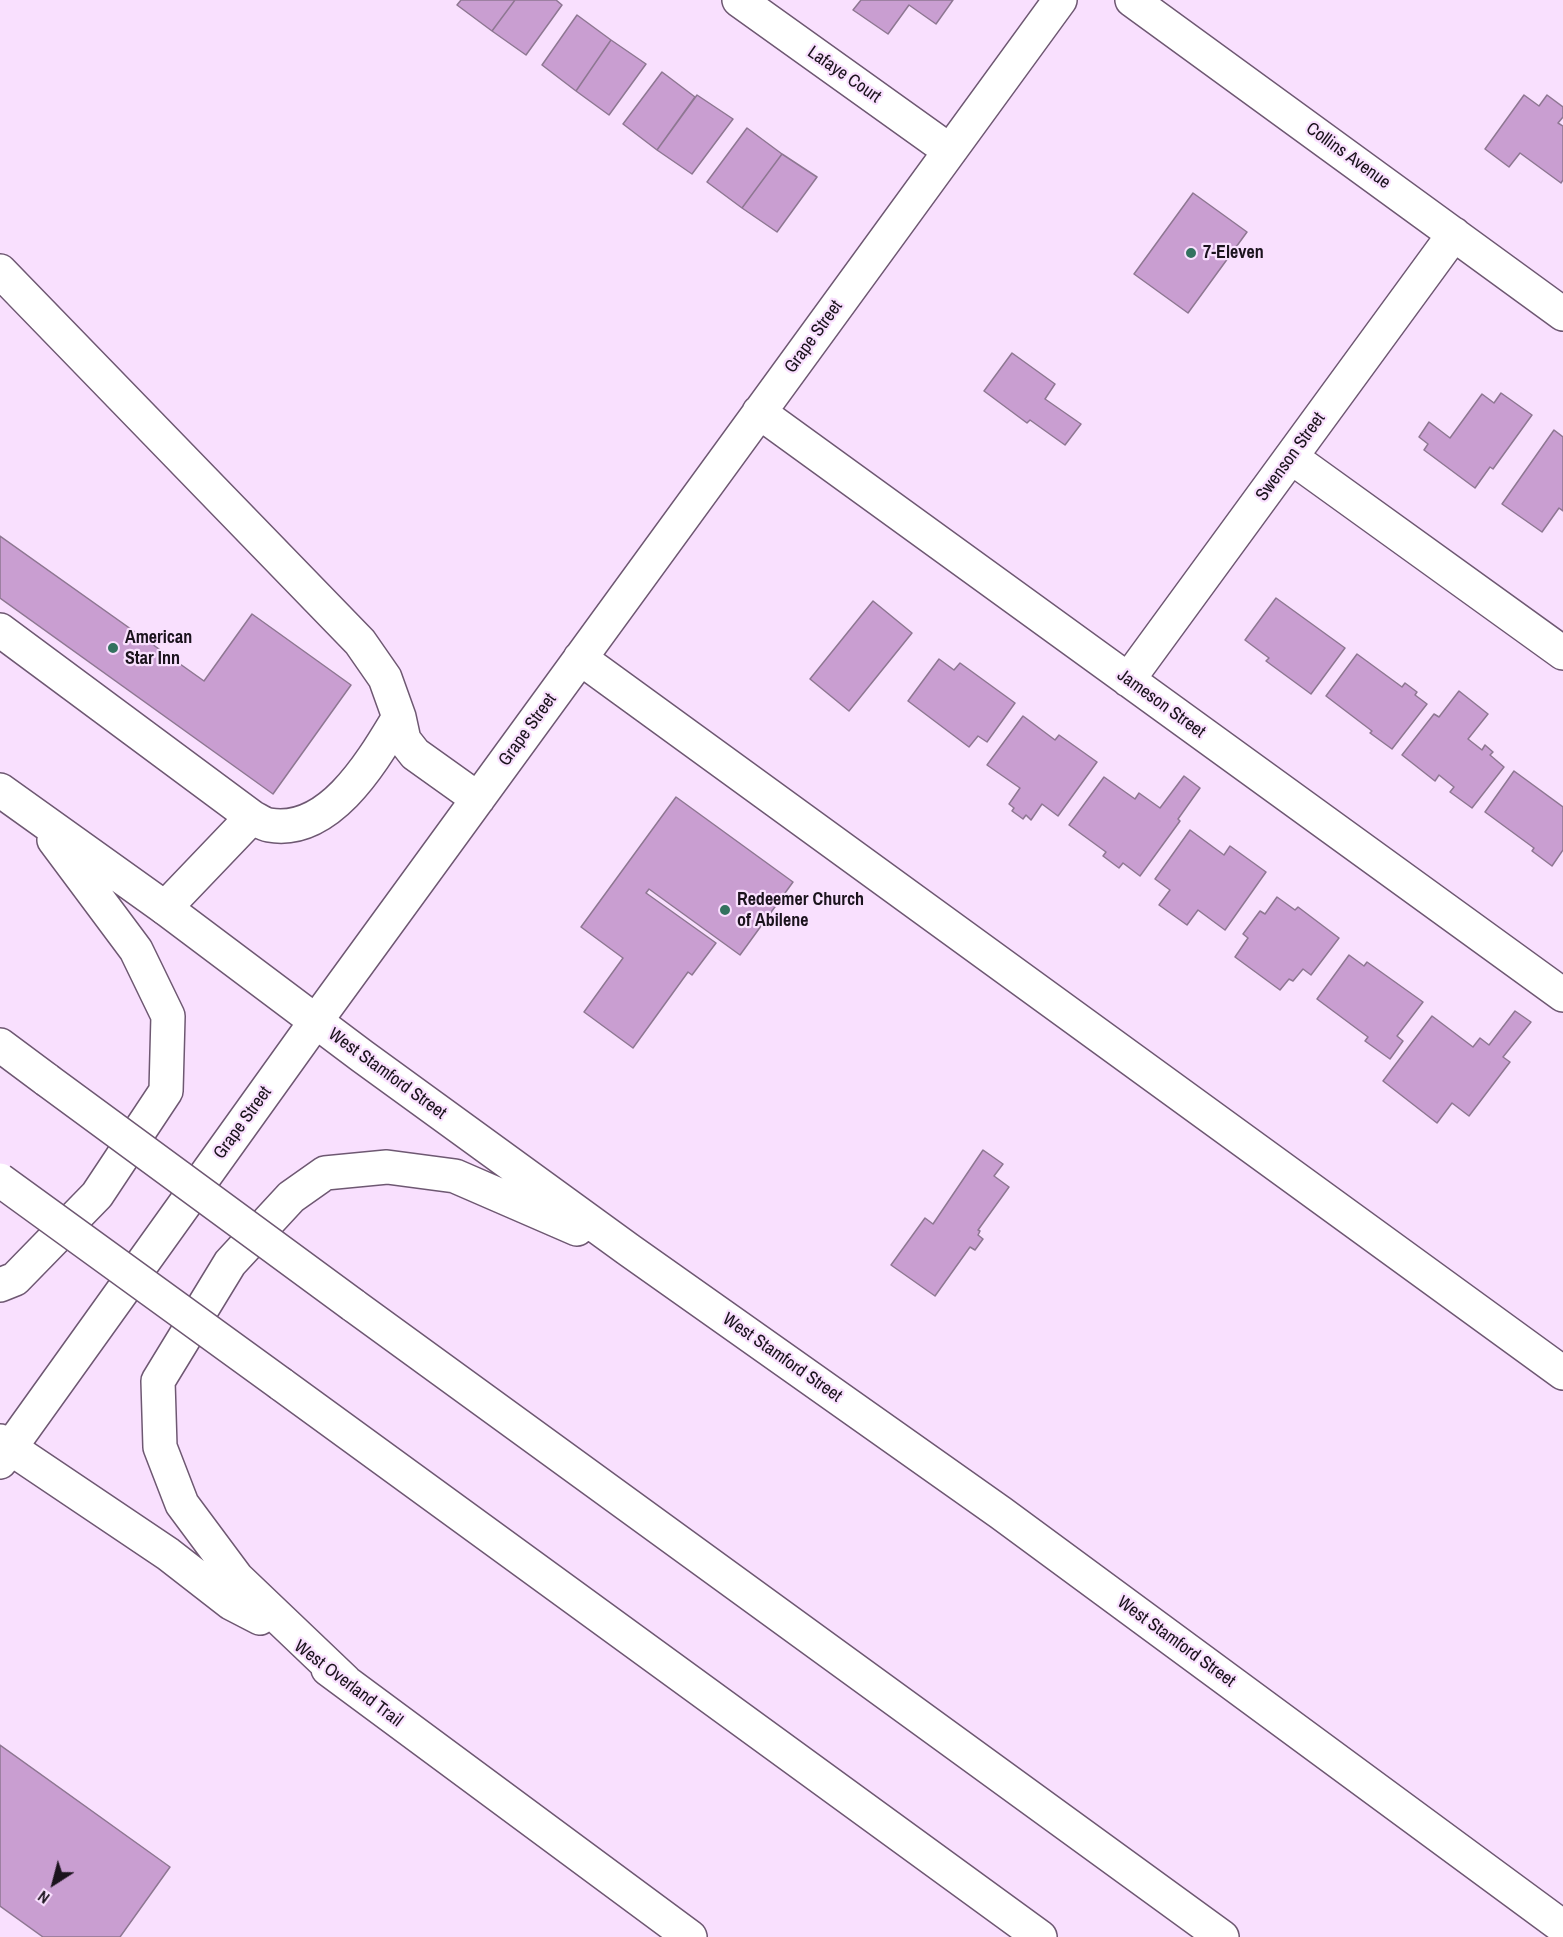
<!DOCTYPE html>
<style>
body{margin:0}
#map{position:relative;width:1563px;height:1937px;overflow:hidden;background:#f9e0fe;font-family:"Archivo Narrow",sans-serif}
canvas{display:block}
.north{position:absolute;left:24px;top:1853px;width:60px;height:60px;-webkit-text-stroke:4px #f9e0fe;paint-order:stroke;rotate:216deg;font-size:16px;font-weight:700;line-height:24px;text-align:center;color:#1b131d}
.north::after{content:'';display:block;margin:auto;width:21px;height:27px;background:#1b131d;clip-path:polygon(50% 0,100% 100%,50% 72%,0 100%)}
</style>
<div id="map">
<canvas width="1563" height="1937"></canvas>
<div class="north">N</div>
</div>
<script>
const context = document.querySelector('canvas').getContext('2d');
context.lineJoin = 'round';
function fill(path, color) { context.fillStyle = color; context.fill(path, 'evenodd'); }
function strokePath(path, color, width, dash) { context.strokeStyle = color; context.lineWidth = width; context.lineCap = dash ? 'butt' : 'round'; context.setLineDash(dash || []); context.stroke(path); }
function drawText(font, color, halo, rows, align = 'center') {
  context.font = font + ' "Archivo Narrow",sans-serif'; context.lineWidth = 4.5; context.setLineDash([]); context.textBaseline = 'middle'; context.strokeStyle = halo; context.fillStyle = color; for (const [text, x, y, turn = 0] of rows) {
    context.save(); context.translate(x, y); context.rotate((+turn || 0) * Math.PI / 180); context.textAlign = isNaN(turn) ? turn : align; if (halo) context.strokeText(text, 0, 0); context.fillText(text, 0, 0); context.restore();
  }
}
const building = new Path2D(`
 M461,0H515L492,31L457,5Z
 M515,0H556L562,5L526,55L492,31Z
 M861,0H953L936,24L909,5L888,34L853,10Z
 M577,15L611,40L576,91L542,65Z
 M611,40L646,64L609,115L576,91Z
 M662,72L695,97L657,150L623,124Z
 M697,95L733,119L692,174L657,150Z
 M1524,95L1539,106L1547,95L1563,107V117L1558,123L1563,126V180L1561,183L1520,153L1509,167L1485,149Z
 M747,128L782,154L742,208L707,182Z
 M782,154L817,177L777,232L742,208Z
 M1193,193L1247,232L1188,313L1134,274Z
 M1012,353L1055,384L1045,399L1081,424L1065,445L1030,420L1027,423L984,391Z
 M1501,393L1532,415L1493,469L1490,467L1475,488L1424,450L1428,444L1419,437L1429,422L1450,438L1482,394L1494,403Z
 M1554,430L1563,437V511L1559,508L1542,532L1502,504Z
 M0,536L204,681L252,614L351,685L273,794L0,598Z
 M1276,598L1345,648L1311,694L1266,661L1269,658L1245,640Z
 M873,601L912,633L849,711L810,679Z
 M1357,654L1402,687L1405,683L1417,692L1415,695L1427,704L1392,749L1370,733L1372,731L1326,696Z
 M939,659L954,670L960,663L1015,703L987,742L978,736L969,747L908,701Z
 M1459,691L1488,714L1468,739L1482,750L1485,745L1493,752L1490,755L1504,767L1472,808L1450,792L1454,787L1439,775L1435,781L1402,755L1434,714L1439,717Z
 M1023,716L1055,740L1059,735L1097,762L1058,816L1042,804L1031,820L1026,815L1023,819L1012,811L1014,808L1009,804L1020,788L987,765Z
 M1514,771L1563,807V850L1552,866L1532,851L1534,848L1485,812Z
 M1184,776L1200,788L1178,819L1180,821L1140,876L1123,863L1119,868L1103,856L1106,852L1069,825L1104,777L1135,799L1139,793L1160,808Z
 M676,797L793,882L740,955L649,889L646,893L716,943L692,975L688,972L633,1048L584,1012L623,958L581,927Z
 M1190,830L1224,855L1230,846L1266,872L1225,930L1198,910L1187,925L1159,905L1170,890L1155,879Z
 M1277,897L1295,910L1298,907L1339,938L1311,975L1303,969L1293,981L1289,979L1280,990L1235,957L1248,938L1243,934L1260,911L1265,914Z
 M1349,955L1364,966L1367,962L1423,1002L1397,1036L1403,1041L1390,1059L1365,1041L1368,1037L1317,999Z
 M1515,1011L1531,1022L1503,1057L1510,1062L1469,1116L1452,1103L1437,1123L1383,1081L1432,1016L1473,1047L1480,1038L1489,1045Z
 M983,1150L1003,1164L994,1176L1009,1187L978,1230L980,1231L978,1235L983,1239L975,1250L970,1247L935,1296L891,1265L925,1218L933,1224Z
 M0,1745L170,1867L120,1937H43L0,1906Z`);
const minor = new Path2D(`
 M739,0L950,151
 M1132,0L1563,314
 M0,271L360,642L385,678L399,717L404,740L415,754L478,799
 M759,412L1563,995
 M1291,457L1563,653
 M0,630L252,817C258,820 263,824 269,825C330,836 373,760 399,717
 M580,658L1563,1373
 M1128,680L1454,234
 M165,908L252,817
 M0,1462L316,1021L1060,0`);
const major = new Path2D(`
 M0,790L165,908L362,1056L629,1250L1001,1513L1563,1927
 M0,1285L15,1279L97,1195L166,1091L168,1016L136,950L54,840
 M0,1441L168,1554L231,1603L260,1618
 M328,1669L690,1937
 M345,1681L237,1578L182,1504L160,1447L158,1381L230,1263L291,1197L325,1173L387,1167L455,1176L577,1229`);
const highway = new Path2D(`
 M0,1045L47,1080
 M353,1305L1222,1937
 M281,1384L1040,1937`);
const highwayBridge = new Path2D(`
 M47,1080L353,1305
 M0,1180L281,1384`);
const markers = [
 [1191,253,6,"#33725f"],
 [113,648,6,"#33725f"],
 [725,910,6,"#33725f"]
];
const streetNames = [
 ["Lafaye Court",844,75,35],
 ["Collins Avenue",1348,156,36],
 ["Grape Street",814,337,-54],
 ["Swenson Street",1291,457,-54],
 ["Jameson Street",1161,704,36],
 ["Grape Street",528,730,-54],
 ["West Stamford Street",387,1074,36],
 ["Grape Street",243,1123,-54],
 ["West Stamford Street",782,1358,35],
 ["West Stamford Street",1176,1642,36],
 ["West Overland Trail",348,1684,37]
];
const poiNames = [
 ["7-Eleven",1203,253],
 ["American",125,638],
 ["Star Inn",125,659],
 ["Redeemer Church",737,900],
 ["of Abilene",737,921]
];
fill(building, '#c99ed1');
strokePath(building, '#8e7792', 1.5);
strokePath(minor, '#6e5872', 36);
strokePath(major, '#6e5872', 36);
strokePath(highway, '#6e5872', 36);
strokePath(minor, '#fff', 33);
strokePath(major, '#fff', 33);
strokePath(highway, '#fff', 33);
strokePath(highwayBridge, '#6e5872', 36, []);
strokePath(highwayBridge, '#fff', 33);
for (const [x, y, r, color] of markers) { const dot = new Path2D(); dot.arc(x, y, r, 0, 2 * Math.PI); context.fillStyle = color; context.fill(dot); strokePath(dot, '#f9e0fe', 2); }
drawText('18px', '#1b131d', '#f9e0fe', streetNames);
drawText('bold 18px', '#1b131d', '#f9e0fe', poiNames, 'left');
</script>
